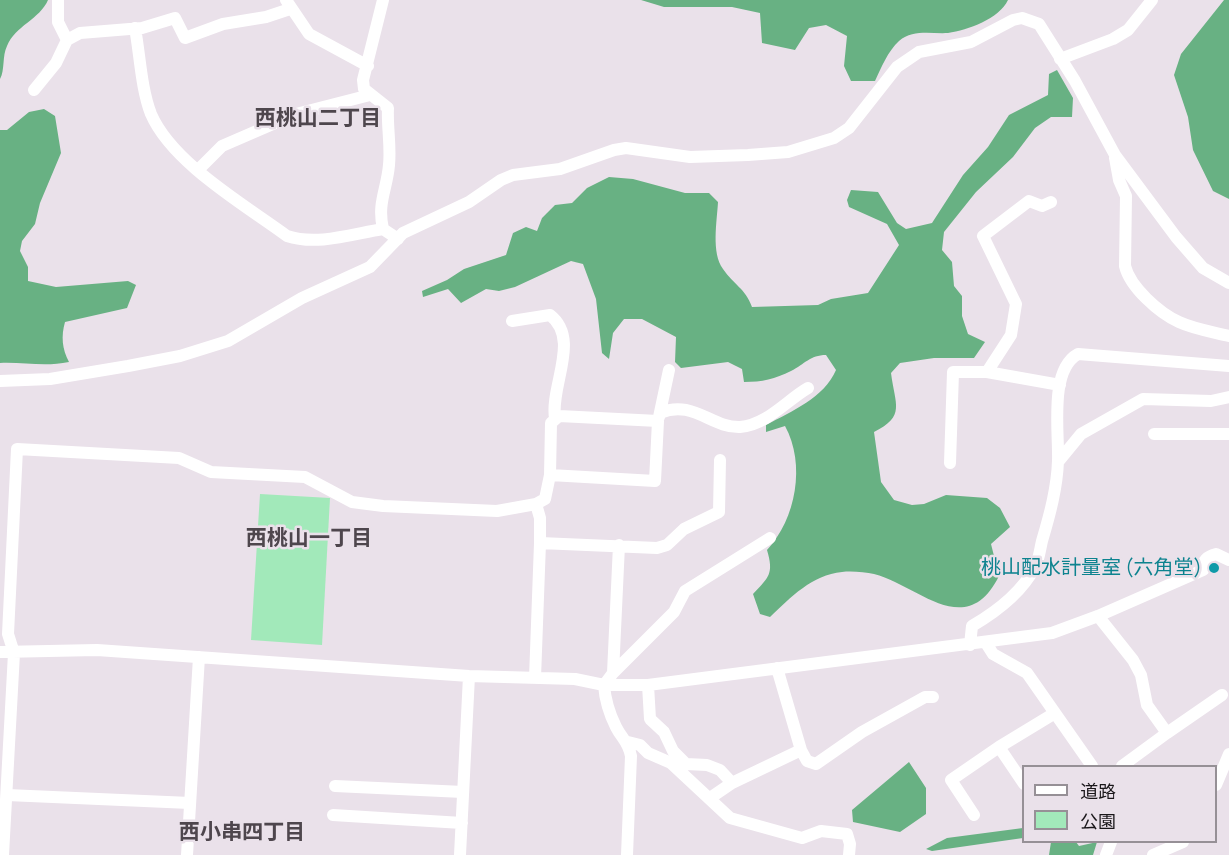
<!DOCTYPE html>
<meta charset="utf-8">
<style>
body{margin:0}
#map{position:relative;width:1229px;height:855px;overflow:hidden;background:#eae1ea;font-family:Manrope,"Noto Sans JP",sans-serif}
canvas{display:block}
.legend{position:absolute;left:1022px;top:765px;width:195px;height:78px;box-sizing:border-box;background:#eae1ea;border:2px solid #969096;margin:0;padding:8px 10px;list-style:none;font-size:18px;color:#191619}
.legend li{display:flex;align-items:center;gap:12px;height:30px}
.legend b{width:30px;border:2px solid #969096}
</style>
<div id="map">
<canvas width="1229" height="855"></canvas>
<ul class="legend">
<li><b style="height:8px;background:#fff"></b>道路</li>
<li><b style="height:16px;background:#a2e9ba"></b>公園</li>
</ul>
</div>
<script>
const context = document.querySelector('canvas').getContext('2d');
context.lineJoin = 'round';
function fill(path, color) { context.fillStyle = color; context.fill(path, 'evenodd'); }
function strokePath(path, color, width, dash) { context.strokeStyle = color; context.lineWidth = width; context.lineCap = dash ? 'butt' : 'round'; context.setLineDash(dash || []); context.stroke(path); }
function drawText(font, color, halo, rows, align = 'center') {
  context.font = font + ' Manrope,"Noto Sans JP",sans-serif'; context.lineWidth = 5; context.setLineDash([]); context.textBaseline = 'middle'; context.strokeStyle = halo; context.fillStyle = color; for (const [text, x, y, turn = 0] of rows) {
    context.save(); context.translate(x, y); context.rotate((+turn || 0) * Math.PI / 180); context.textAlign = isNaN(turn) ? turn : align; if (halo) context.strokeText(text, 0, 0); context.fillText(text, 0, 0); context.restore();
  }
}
const green = new Path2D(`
 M260,494L330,498L322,645L251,640Z`);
const forest = new Path2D(`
 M0,0H48C40,19 15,26 7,46C2,56 5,70 0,79Z
 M641,0H1008C999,19 968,30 948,33C931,34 913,29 899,41C888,51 881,68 875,81H851L844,66L847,36L826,25L809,28L795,50L762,43L760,13L732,7H664Z
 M1224,0H1229V199L1213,191L1193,150L1188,117L1174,75L1181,54Z
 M1057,70L1073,98L1072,117H1051L1035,128L1013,157L976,192L944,232L942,250L952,262L954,286L962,296V316L968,334L985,342L974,358H934L900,363L891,373C895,405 906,416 874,432L881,482L894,500L912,505L924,504L946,495L987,498L1000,508L1010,527L991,544L999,576C966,642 918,585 874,574C865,572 851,571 842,572C812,575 791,597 770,617L760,614L753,594C769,577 774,574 767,550C796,519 806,464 785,426L766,432V425C792,411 824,398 836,370L826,355C810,355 805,364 791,371C775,379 762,382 744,382L742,369L728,362L681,368L675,362L676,337L642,319H624L613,333L609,359L602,353L596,299L583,264L571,261L515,287L499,291L486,289L461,303L448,289L423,297L422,291L447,280L464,269L506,255L513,233L526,227L537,231L542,218L555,205L572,203L587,188L609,177L633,179L685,193H709L718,202C717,221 711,253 723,269C734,285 745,288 752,307L818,305L831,299L868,293L899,245L887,224L849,207L847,200L851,190L878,192L897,223L906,229L932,223L963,175L988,147L1009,115L1048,95L1049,74Z
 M44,109L55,116L61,153L40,203L35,224L22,241L20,251L28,267V281L56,287L128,281L136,285L127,308L65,322C61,336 62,349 69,362C45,367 24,362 0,363V130H7L29,112Z
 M909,762L926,788V814L900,832L853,822L852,810Z
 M1023,828V838L932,851L926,849L947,838Z
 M1051,842H1076L1079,846L1097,842L1093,855H1049Z`);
const minor = new Path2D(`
 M58,0V22L67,40
 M286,0L309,34L368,66
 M383,0L363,80L364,89L388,108C387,127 391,146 389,165C387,189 377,203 383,229L398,239
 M135,28C140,55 141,88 151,114C172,163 245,205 287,236C317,246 352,234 383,229
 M1060,59L1113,39L1128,30L1152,0
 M34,90L56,63L67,40L80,33L142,28L175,18L185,38L223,24L266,17L290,9
 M1115,158L1119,180L1126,196L1125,266C1130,287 1159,313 1179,322C1194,329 1213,332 1229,336
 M198,170L222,146L296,114L370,95
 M512,321L550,315C581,339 550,386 555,418
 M987,372L1011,335L1016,304L983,236L1029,201L1042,206L1051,202
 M0,381L50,379L128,366L180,356L228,341L302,298L370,267L403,233L469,202L501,180L513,175L560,169L614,150L626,148L690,157L748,155L788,152L834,138L849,128L897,67L919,52L971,42L1013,20L1022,18L1039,24L1075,81L1115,155L1176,237L1203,268L1229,283
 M660,413C693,399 711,428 740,427C767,425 787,400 808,388
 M559,416L658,421L655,481L550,475L551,423Z
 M659,417L669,370
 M1154,434H1229
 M1058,462L1081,434L1143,399L1211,401L1229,397
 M950,463L953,372H987L1060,385
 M540,543L657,548L667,545L684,529L719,512L720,460
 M619,545L613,673L604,685C605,699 609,713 616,727C622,739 628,741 631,756L627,855
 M1098,616L1133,660L1141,675L1147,705L1167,733L1122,766
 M986,643L993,654L1027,673L1092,766
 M970,645L972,626C996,612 1022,592 1035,567C1039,560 1040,549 1042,541C1050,514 1057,488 1058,461C1059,431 1049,370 1078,354L1229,366
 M0,652L97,650L469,676L575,679L604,685H648L1052,633L1098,616L1203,570C1202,560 1208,556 1216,554L1229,560
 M613,673L674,612L685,591L770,538
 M535,678L540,543V518L536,504L545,499L550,475
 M648,685L650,719L664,732L673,751L686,764L707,765L720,770L732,783
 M1167,733L1222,695
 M628,742L640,745L648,753L671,763L730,818L802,838L821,831L847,834L850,844L849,855
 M801,750L807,761L816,764L862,732L925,697H933
 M1024,784L999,747L1055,713
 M1216,785L1229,754
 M335,786L463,792
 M7,795L190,803
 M710,798L732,783L801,750L777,668
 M333,815L462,823
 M974,815L951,780L999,747
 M3,855L14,653L8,634L17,449L179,458L211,472L305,477L352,502L383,506L497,511L536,504
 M187,855L199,657
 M460,855L469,676
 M1106,855L1111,842
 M1153,855L1183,842`);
const markers = [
 [1214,568,6,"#0f9aa8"]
];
const cultureNames = [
 ["桃山配水計量室 (六角堂)",1202,568]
];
const neighbourhoodNames = [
 ["西桃山二丁目",318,119],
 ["西桃山一丁目",309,539],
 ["西小串四丁目",242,833]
];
fill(green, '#a2e9ba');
fill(forest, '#68b183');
strokePath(minor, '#fff', 12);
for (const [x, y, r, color] of markers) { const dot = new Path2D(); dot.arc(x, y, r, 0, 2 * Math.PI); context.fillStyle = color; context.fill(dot); strokePath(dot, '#eae1ea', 2); }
drawText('20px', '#0d838f', '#eae1ea', cultureNames, 'right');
drawText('bold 21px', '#4e464d', '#eae1ea', neighbourhoodNames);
</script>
